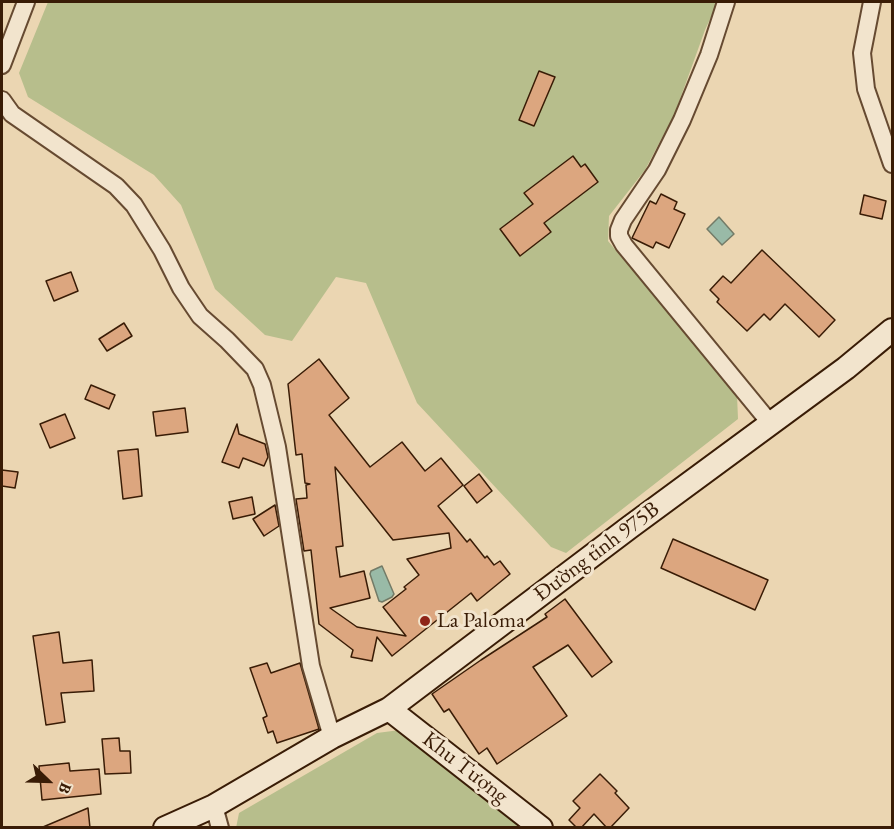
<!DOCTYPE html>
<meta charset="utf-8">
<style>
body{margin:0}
#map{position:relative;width:894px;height:829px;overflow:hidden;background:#ebd6b2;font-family:"EB Garamond",serif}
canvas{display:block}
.frame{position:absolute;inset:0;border:3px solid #391c06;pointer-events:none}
.north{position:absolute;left:18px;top:751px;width:60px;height:60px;-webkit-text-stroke:4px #f2e4cd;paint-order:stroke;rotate:113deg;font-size:16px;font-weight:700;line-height:24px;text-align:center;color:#391c06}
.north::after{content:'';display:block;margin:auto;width:21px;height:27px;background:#391c06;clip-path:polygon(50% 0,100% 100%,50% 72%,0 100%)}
</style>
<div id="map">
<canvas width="894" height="829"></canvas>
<div class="frame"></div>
<div class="north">B</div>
</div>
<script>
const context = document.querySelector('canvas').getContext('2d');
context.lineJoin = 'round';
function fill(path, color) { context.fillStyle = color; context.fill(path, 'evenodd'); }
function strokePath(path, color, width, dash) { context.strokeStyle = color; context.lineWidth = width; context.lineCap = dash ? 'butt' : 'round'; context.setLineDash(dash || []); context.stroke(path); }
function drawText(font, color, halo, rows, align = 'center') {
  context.font = font + ' "EB Garamond",serif'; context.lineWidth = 6; context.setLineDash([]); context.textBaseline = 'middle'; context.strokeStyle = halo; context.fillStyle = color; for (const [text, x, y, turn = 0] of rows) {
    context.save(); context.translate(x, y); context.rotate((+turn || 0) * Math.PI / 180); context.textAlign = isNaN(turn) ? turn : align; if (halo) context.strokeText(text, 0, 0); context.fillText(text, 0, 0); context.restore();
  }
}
const green = new Path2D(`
 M48,2H718L705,30L675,113L645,170L609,216L608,241L737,395L738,419L566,553L551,547L417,403L366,283L336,277L292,341L265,335L215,289L181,205L154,175L28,97L19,73Z
 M400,730L529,827L236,828L239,813L377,733Z`);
const water = new Path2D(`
 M719,217L734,234L722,245L707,229Z
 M382,566L394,594L392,597L382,602L379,601L370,574L371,571Z`);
const building = new Path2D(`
 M539,71L555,77L534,126L519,120Z
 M573,156L581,167L585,164L598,182L544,223L551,232L520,256L500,229L533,204L524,193Z
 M661,194L677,202L674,209L685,214L669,248L656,242L653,248L632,238L650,201L656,204Z
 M864,195L886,201L882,219L860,214Z
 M762,250L835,320L819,337L785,304L770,320L764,314L747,331L717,302L719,299L710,290L723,276L731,283Z
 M71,272L78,291L54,301L46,281Z
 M124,323L132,336L107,351L99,339Z
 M319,359L349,398L329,415L370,467L402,442L425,471L441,458L463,485L438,506L467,542L470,539L485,558L487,556L494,565L500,561L510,574L477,601L471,593L392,656L377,637L372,661L351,657L353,650L319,624L311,550L304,551L296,499L307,498L306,485L310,484L305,483L302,454L296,455L288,384ZM335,467L393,540L449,533L451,548L407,559L419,575L404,587L406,589L383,607L406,636L357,627L330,608L370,598L364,571L340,577L336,547L343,546Z
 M91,385L115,395L109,409L85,399Z
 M185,408L188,432L156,436L153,412Z
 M65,414L75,438L50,448L40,424Z
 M237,424L239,434L265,444L268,457L264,466L243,458L239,468L222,462Z
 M138,449L142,496L123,499L118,451Z
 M2,470L18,472L15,488L2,486Z
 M479,474L492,491L477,503L464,486Z
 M252,497L255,514L233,519L229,502Z
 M275,505L279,526L264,536L253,519Z
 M673,539L768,580L755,610L661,568Z
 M565,599L612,662L592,677L568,645L533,667L567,716L497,764L487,748L479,754L449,709L444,712L432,694L481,660L547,617L545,614Z
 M59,632L63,663L92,660L94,691L61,693L65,722L46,725L33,636Z
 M267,663L271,673L300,663L319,729L277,743L273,731L268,733L263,718L267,716L250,668Z
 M119,738L120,751H130L131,773L105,774L102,739Z
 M69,763L70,771L99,769L101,794L42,800L39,766Z
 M600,774L617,791L615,793L629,808L610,828H607L594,814L581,828H577L569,820L580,808L573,801Z
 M88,808L90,828H43V827Z`);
const street = new Path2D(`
 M726,2L709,55L682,120L657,170L623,220L619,230V236L624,245L771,424
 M872,2L862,53L866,89L892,164
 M2,65L26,2
 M2,100L12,114L116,186L134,205L162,250L181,288L200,316L227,340L255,369L262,385L277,447L311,666L332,737
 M214,806L220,828`);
const secondary = new Path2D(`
 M389,709L541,828
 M165,828L214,806L332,737L389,709L630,527L846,368L892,330`);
const markers = [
 [425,621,6,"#8f2418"]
];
const streetNames = [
 ["Đường tỉnh 975B",597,552,-37],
 ["Khu Tượng",465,768,38]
];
const poiNames = [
 ["La Paloma",437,621]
];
fill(green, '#b7be8c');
fill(water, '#99baa7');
strokePath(water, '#737b67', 1.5);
fill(building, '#dca67f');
strokePath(building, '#391c06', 1.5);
strokePath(street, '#664a31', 20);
strokePath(secondary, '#391c06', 26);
strokePath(street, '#f2e4cd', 16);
strokePath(secondary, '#f2e4cd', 22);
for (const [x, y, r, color] of markers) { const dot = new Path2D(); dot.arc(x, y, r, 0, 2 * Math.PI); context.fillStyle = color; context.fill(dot); strokePath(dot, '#f2e4cd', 2); }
drawText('22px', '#391c06', '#f2e4cd', streetNames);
drawText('22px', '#391c06', '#f2e4cd', poiNames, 'left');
</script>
